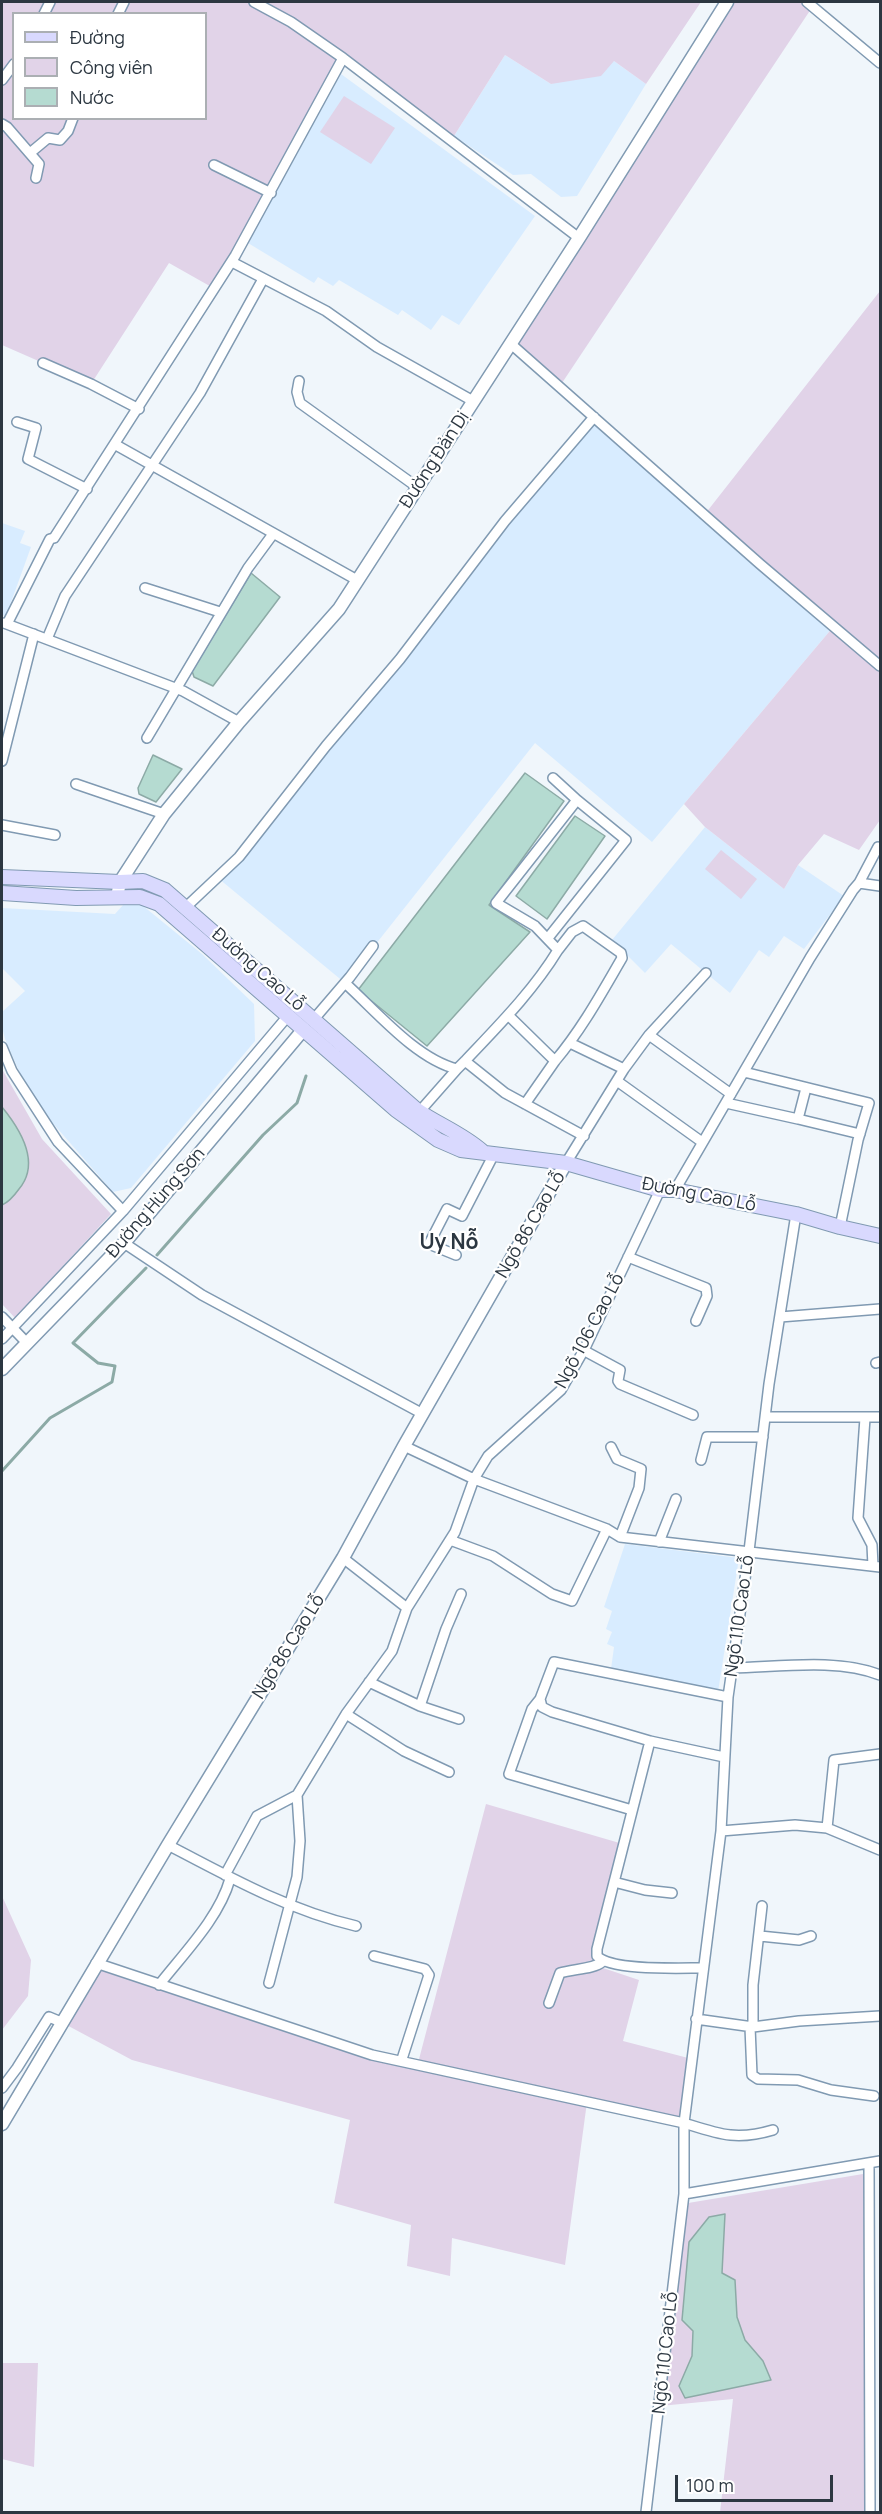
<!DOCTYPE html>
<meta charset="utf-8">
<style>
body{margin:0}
#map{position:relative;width:882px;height:2514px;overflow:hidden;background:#f0f6fb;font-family:Manrope,sans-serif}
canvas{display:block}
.frame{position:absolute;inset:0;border:3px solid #2c3741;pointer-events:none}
.legend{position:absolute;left:12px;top:12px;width:195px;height:108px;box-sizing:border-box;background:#fff;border:2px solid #abafb3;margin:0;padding:8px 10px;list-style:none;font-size:18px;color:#2c3741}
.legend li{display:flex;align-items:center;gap:12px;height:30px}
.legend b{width:30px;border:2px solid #abafb3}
.scale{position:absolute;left:675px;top:2475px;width:158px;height:27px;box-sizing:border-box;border:3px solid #2c3741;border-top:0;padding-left:8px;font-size:18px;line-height:21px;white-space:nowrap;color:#2c3741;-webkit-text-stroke:4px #fff;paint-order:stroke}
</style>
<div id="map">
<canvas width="882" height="2514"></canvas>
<div class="frame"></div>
<ul class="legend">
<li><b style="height:8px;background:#d9d9fe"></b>Đường</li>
<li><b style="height:16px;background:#e1d3e8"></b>Công viên</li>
<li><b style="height:16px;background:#b5dbd1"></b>Nước</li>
</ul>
<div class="scale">100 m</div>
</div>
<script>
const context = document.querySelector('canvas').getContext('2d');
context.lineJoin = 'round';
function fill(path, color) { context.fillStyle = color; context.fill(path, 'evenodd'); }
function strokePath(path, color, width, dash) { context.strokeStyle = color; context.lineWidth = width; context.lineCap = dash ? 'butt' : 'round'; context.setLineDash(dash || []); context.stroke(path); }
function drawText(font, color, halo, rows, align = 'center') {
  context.font = font + ' Manrope,sans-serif'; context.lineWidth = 4.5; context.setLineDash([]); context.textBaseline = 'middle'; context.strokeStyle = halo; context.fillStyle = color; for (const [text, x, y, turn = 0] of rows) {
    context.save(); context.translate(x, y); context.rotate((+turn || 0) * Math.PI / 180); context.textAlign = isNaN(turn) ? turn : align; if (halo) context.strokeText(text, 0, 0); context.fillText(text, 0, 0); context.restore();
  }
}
const built = new Path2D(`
 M505,55L551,84L614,61L646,84L577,196L561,197L531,174L513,175L454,136Z
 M341,74L535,216L459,325L442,315L431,330L402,310L398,315L339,280L333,286L318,277L314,283L248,243Z
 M594,417L834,626L652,842L535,743L345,983L218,878Z
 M2,523L25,531L20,543L31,547L6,616L2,615Z
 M705,827L784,889L798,865L844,896L804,949L784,936L769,957L759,950L730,993L671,944L645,973L612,940Z
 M123,905H142L202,954L254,1004L255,1041L131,1188L113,1192L50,1120L22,1078L5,1039L2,1027V1012L25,991L2,968V908L115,914Z
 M625,1544L739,1558L718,1692L611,1669L614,1647L607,1644L612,1632L606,1629L612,1611L604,1607Z`);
const green = new Path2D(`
 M2,2H701L646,84L614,61L601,76L551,84L505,55L454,136L343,58L215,289L169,263L91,384L2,345ZM14,14H206V118H14Z
 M727,2H807L813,6L560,386L511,344Z
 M344,96L395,128L371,164L320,132Z
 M880,291V820L859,850L824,834L798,865L784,889L705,827L684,804L834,626L705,514Z
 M721,850L757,879L741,899L705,869Z
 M2,1069L42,1139L111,1214L15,1318L2,1304Z
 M486,1804L623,1844L597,1966L639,1980L623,2041L692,2059L680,2122L587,2102L565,2265L452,2238L450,2276L407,2266L411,2225L334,2203L350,2120L132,2060L61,2022L96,1963L372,2055L418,2063Z
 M2,1896L31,1960L28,1996L2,2030Z
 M869,2173L870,2512H720L733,2399L660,2406L682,2204Z
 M2,2363H38L34,2467L2,2459Z`);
const water = new Path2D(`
 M251,573L280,597L213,686L194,677L192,671Z
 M153,755L182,769L156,802L139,794L138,788Z
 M525,773L564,801L489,905L530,932L427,1046L358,990Z
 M575,816L605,836L547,919L516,896Z
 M2,1107C20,1129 41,1163 19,1189C14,1196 9,1202 2,1205Z
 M725,2214L722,2273L735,2280L737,2317L745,2340L763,2361L771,2380L685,2398L679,2386L692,2356L693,2331L682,2320L689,2242L709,2217Z`);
const stream = new Path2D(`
 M157,1255L263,1135L297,1103L306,1076
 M2,1471L50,1418L112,1382L115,1366L98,1363L73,1343L146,1268`);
const minor = new Path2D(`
 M254,2L291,22L343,58L579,238
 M807,2L880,63
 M44,14L50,2
 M118,14L124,2
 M2,80L14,64
 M2,124L7,127L39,164L36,178
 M30,153L48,138L60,140L68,131L73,118
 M214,165L271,193
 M232,262L326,311L377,347L473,401
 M511,344L760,564L880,666
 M43,363L91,384L139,409
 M299,381L297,392L300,403L417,487
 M17,422L36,428L28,459L87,489
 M116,445L357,580
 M145,588L220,612
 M4,623L183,691L239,722
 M7,624L50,539L54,538L235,256L343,58
 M47,639L65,596L200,393L263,279
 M147,738L248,568L273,534
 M2,761L34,634
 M76,784L164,814
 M2,825L55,835
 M859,883L878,847L880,848
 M186,907L239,857L326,746L400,659L505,521L594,417
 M548,938L626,840L577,800
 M345,983C376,1011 416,1059 457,1069L465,1061C498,1026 533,991 558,950L535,926L496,903L577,800L553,778
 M508,1015L555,1061C582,1029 601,994 622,958L621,953L583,926L572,932L558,950
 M314,1019L350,977L373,946
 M649,1035L731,1094
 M570,1043L624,1069
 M2,1047L12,1071L58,1142L123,1211
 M465,1061L505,1093L584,1136
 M744,1072L869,1103L858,1140L840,1227
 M617,1081L702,1142
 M806,1088L798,1119L860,1134
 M726,1103L798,1119
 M525,1104L555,1061
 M420,1111L457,1069
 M566,1163L624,1069L649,1035L706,973
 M675,1190L810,958L853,890L859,883L880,886
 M796,1214L769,1384L749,1551L728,1697L721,1831L684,2123V2194L880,2161
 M124,1243L202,1295L423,1414
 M456,1255L429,1244L447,1209L462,1216L494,1154
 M628,1257L706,1288L707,1296L696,1321
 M2,1317L27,1343
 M780,1317L880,1309
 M2,1339L123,1211L287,1017
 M583,1350L620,1370L618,1381L620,1384L693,1415
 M876,1363L880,1362
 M766,1417H880
 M865,1418L858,1518L872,1545L873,1566
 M404,1446L474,1479L607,1529L620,1537L880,1567
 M611,1447L617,1459L641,1469L639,1488L620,1537
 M701,1460L707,1437H763
 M450,1540L493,1556L552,1594L572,1601L607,1529
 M659,1542L676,1499
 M343,1558L407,1608
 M733,1668C778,1667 838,1658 880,1675
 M369,1682L420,1706L459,1719
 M540,1699L542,1707L552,1712L650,1741
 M420,1706L446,1629L461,1594
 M346,1714L404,1751L449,1772
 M632,1810L509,1774L532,1709L540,1699L554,1662L728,1697
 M827,1828L834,1760L880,1754
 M721,1831L795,1825L827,1828L880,1850
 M168,1845C229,1877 288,1910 356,1926
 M225,1875L257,1816L297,1795L346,1714L392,1651L407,1608L455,1532L474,1479L488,1456L561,1390L585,1348L660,1190
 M614,1882L645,1890L672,1893
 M760,1936L799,1940L811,1936
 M374,1956L425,1969L429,1975L402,2059
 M96,1963L372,2055L684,2123C719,2134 736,2141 773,2130
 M702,1968C679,1968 611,1971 597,1956V1949L650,1741L724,1757
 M269,1983L297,1877L300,1841L297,1795
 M159,1985C184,1953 219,1918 230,1879
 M549,2003L560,1973C572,1969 594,1969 602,1962
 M696,2019L753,2027L799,2021L880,2016
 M750,2027L752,2075L758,2079L798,2080L831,2090L874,2096
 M753,2027V1985L762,1906
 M2,2088L17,2068L49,2017L61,2022
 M869,2163L870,2512
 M646,2512L684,2194`);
const tertiary = new Path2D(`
 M117,897L120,882L164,814L239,722L339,609L579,238L727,2
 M2,1369L124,1243L303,1030
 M2,2124L168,1845L343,1558L404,1446L566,1163`);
const secondary = new Path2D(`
 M2,877L120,882L143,881L165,890L417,1110C439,1125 463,1134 482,1151
 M2,893L76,898L140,897L159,904L396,1110L438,1140L461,1150L566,1163L660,1190H675L796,1214L840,1227L880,1236`);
const streetNames = [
 ["Đường Đản Dị",435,460,-57],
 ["Đường Cao Lỗ",258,970,41],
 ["Đường Cao Lỗ",699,1195,11],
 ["Đường Hùng Sơn",156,1203,-49],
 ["Ngõ 86 Cao Lỗ",531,1225,-60],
 ["Ngõ 106 Cao Lỗ",590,1331,-62],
 ["Ngõ 110 Cao Lỗ",740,1616,-82],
 ["Ngõ 86 Cao Lỗ",289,1647,-58],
 ["Ngõ 110 Cao Lỗ",666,2353,-84]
];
const quarterNames = [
 ["Uy Nỗ",449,1243]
];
fill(built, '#d8ecff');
fill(green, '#e1d3e8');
fill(water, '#b5dbd1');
strokePath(water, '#8caaa6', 1.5);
strokePath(stream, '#8caaa6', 3);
strokePath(minor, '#809ab2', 12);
strokePath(tertiary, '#809ab2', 15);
strokePath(secondary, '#809ab2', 16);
strokePath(minor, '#fff', 9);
strokePath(tertiary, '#fff', 12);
strokePath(secondary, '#d9d9fe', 14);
drawText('18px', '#2c3741', '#fff', streetNames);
drawText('bold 21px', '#2c3741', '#fff', quarterNames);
</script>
